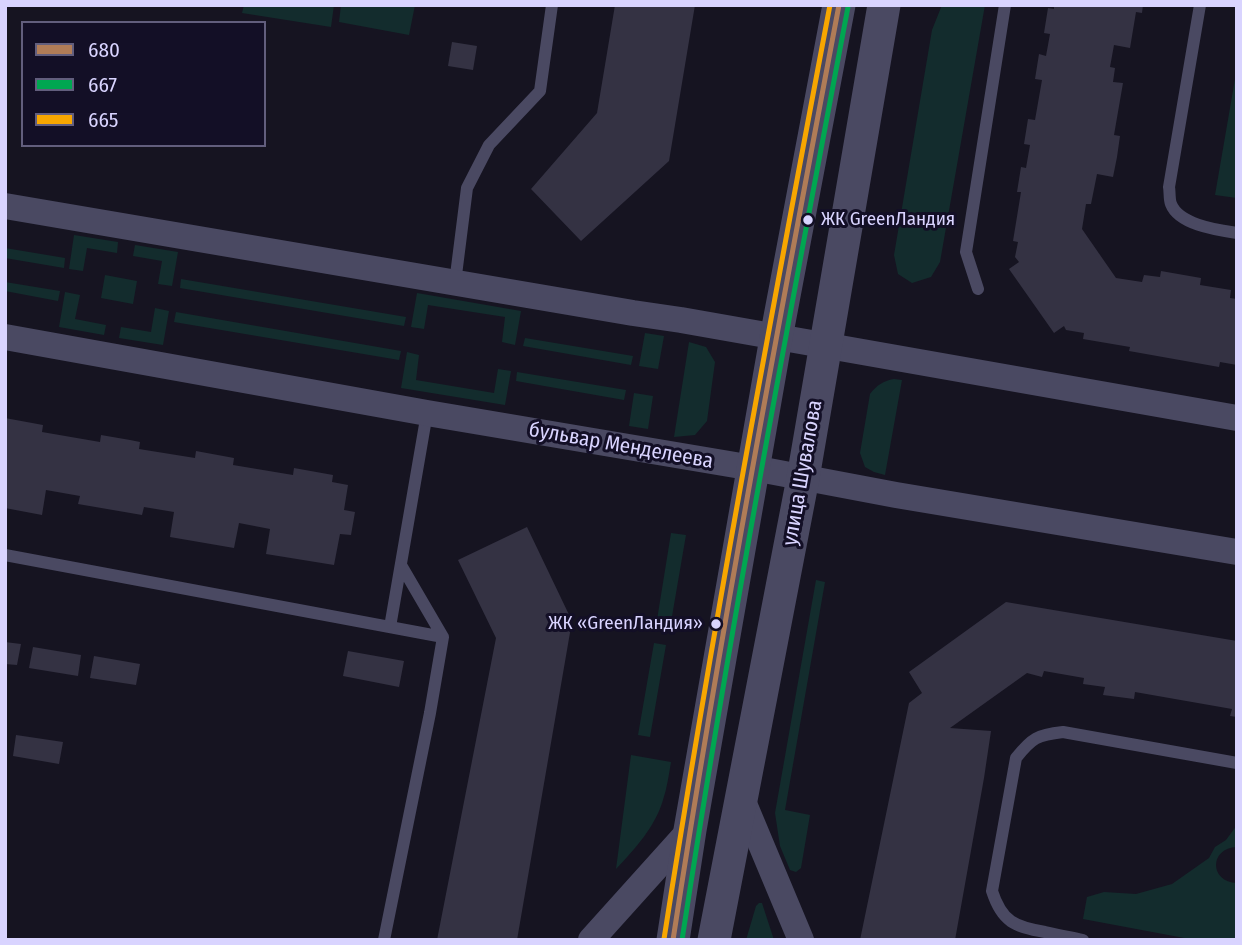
<!DOCTYPE html>
<meta charset="utf-8">
<style>
body{margin:0}
#map{position:relative;width:1242px;height:945px;overflow:hidden;background:#161421;font-family:"Fira Sans Condensed",sans-serif}
canvas{display:block}
.frame{position:absolute;inset:0;border:7px solid #d9d4ff;pointer-events:none}
.legend{position:absolute;left:21px;top:21px;width:245px;height:126px;box-sizing:border-box;background:#130f26;border:2px solid #625e7d;margin:0;padding:9px 12px;list-style:none;font-size:21px;color:#d9d4ff}
.legend li{display:flex;align-items:center;gap:14px;height:35px}
.legend b{width:35px;border:2px solid #625e7d}
</style>
<div id="map">
<canvas width="1242" height="945"></canvas>
<div class="frame"></div>
<ul class="legend">
<li><b style="height:9px;background:#b07c57"></b>680</li>
<li><b style="height:9px;background:#00a651"></b>667</li>
<li><b style="height:9px;background:#f7a600"></b>665</li>
</ul>
</div>
<script>
const context = document.querySelector('canvas').getContext('2d');
context.lineJoin = 'round';
function fill(path, color) { context.fillStyle = color; context.fill(path, 'evenodd'); }
function strokePath(path, color, width, dash) { context.strokeStyle = color; context.lineWidth = width; context.lineCap = dash ? 'butt' : 'round'; context.setLineDash(dash || []); context.stroke(path); }
function drawText(font, color, halo, rows, align = 'center') {
  context.font = font + ' "Fira Sans Condensed",sans-serif'; context.lineWidth = 6; context.setLineDash([]); context.textBaseline = 'middle'; context.strokeStyle = halo; context.fillStyle = color; for (const [text, x, y, turn = 0] of rows) {
    context.save(); context.translate(x, y); context.rotate((+turn || 0) * Math.PI / 180); context.textAlign = isNaN(turn) ? turn : align; if (halo) context.strokeText(text, 0, 0); context.fillText(text, 0, 0); context.restore();
  }
}
const green = new Path2D(`
 M244,5H334L331,27L242,13Z
 M341,5H415L409,35L339,22Z
 M942,5H985L940,262L931,277L912,283L898,274L894,255L932,30Z
 M1235,79H1237V198L1215,195Z
 M74,235L118,242L117,253L87,248L83,271L69,269Z
 M135,245L178,252L172,286L158,284L162,261L133,256Z
 M5,248L65,258L64,268L5,258Z
 M105,275L137,281L133,304L101,298Z
 M181,279L406,317L404,326L180,288Z
 M5,282L60,291L58,301L5,291Z
 M65,292L80,295L75,319L106,325L104,335L59,327Z
 M417,293L521,311L515,345L502,342L505,317L428,305L424,329L411,327Z
 M155,308L169,311L163,345L119,338L121,327L151,332Z
 M176,312L401,351L399,360L174,322Z
 M645,333L664,336L658,369L639,366Z
 M525,338L633,356L631,365L523,346Z
 M689,342L706,347L715,362L707,421L695,435L674,437Z
 M407,352L419,355L416,380L494,393L498,369L511,371L505,405L401,388Z
 M517,372L626,390L624,400L516,381Z
 M894,379L902,380L885,475L874,472L865,467L860,453L870,394C877,385 883,381 894,379Z
 M634,393L653,396L648,429L629,426Z
 M671,533L686,535L670,628L656,626Z
 M816,580L825,582L785,810L810,815L801,868L796,872L790,870L780,846L775,813Z
 M654,643L666,645L650,737L638,735Z
 M631,755L671,762C669,774 667,788 663,800C655,827 635,849 616,869Z
 M1237,825V847C1209,848 1209,882 1237,883V940H1195L1083,919L1087,897L1104,892L1136,894L1172,884L1209,858L1215,847L1226,840Z
 M759,903H762L774,940H746L756,906Z`);
const building = new Path2D(`
 M615,5H695L669,161L581,241L531,189L597,113Z
 M1054,5H1143L1142,13L1136,12L1130,48L1114,45L1110,67L1115,68L1113,82L1123,83L1114,135L1120,136L1117,157L1113,177L1097,174L1091,204H1086L1082,229L1116,278L1142,282L1144,275L1160,277L1161,271L1201,278L1200,285L1231,290L1230,298L1237,299V365L1220,362L1219,367L1129,351L1130,347L1083,339L1084,333L1066,330L1064,326L1054,333L1009,269L1019,262L1015,257L1018,242L1013,241L1021,192H1017L1021,167L1026,168L1030,145L1024,144L1028,119L1035,120L1042,80L1035,79L1039,54L1046,56L1050,34L1044,33L1048,8L1054,9Z
 M452,42L477,46L473,70L448,66Z
 M5,418L43,425L42,432L100,442L101,435L130,440L140,442L139,449L195,458L196,451L234,458L233,465L293,475L294,468L333,475L332,482L348,485L344,510L355,512L351,535L340,534L334,565L266,554L270,529L239,523L234,548L170,537L174,512L144,507L142,515L78,504L80,496L46,490L42,515L5,508Z
 M527,527L572,621L517,940H437L496,638L458,560Z
 M1006,602L1237,641V717L1230,716L1232,709L1135,692L1134,699L1103,695L1105,687L1083,684L1084,678L1044,671L1042,677L1027,673L950,728L991,731L984,778L955,940H860L909,703L922,693L909,672Z
 M5,642L21,644L17,665L5,664Z
 M33,647L81,655L78,676L29,668Z
 M348,651L404,661L399,687L343,676Z
 M94,656L140,664L136,685L90,678Z
 M16,735L63,742L59,764L13,756Z`);
const service = new Path2D(`
 M1200,5L1169,187C1170,192 1169,199 1171,204C1179,225 1218,230 1237,233
 M455,283L467,188L489,145L540,91L552,5
 M978,289L966,252L1005,5
 M5,555L443,637
 M390,627L427,413
 M384,940L430,713L443,637L401,565
 M1083,940C1070,937 1057,935 1045,932C1015,927 1002,922 992,891L1016,758C1032,738 1037,735 1063,732L1237,763`);
const minor = new Path2D(`
 M5,206L633,313L681,320L1237,418
 M5,337L427,413L753,468L896,495L1237,552
 M742,799L801,940
 M591,940L690,830`);
const tertiary = new Path2D(`
 M673,940L690,830L776,338L839,5
 M714,940L803,478L884,5`);
const bus1 = new Path2D(`
 M673,940C721,627 780,316 839,5`);
const bus2 = new Path2D(`
 M682,940C730,628 789,317 848,7`);
const bus3 = new Path2D(`
 M664,939C713,626 771,316 830,5`);
const markers = [
 [808,220,6,"#d9d4ff"],
 [716,624,6,"#d9d4ff"]
];
const busNames = [
 ["ЖК GreenЛандия",821,220],
 ["ЖК «GreenЛандия»",703,624,"right"]
];
const streetNames = [
 ["бульвар Менделеева",621,446,10],
 ["улица Шувалова",803,473,-80]
];
fill(green, '#132c2d');
fill(building, '#343243');
strokePath(service, '#4a4962', 12);
strokePath(minor, '#4a4962', 26);
strokePath(tertiary, '#4a4962', 33);
strokePath(bus1, '#b07c57', 5);
strokePath(bus2, '#00a651', 5);
strokePath(bus3, '#f7a600', 5);
for (const [x, y, r, color] of markers) { const dot = new Path2D(); dot.arc(x, y, r, 0, 2 * Math.PI); context.fillStyle = color; context.fill(dot); strokePath(dot, '#130f26', 2.5); }
drawText('19px', '#d9d4ff', '#130f26', busNames, 'left');
drawText('21px', '#d9d4ff', '#130f26', streetNames);
</script>
